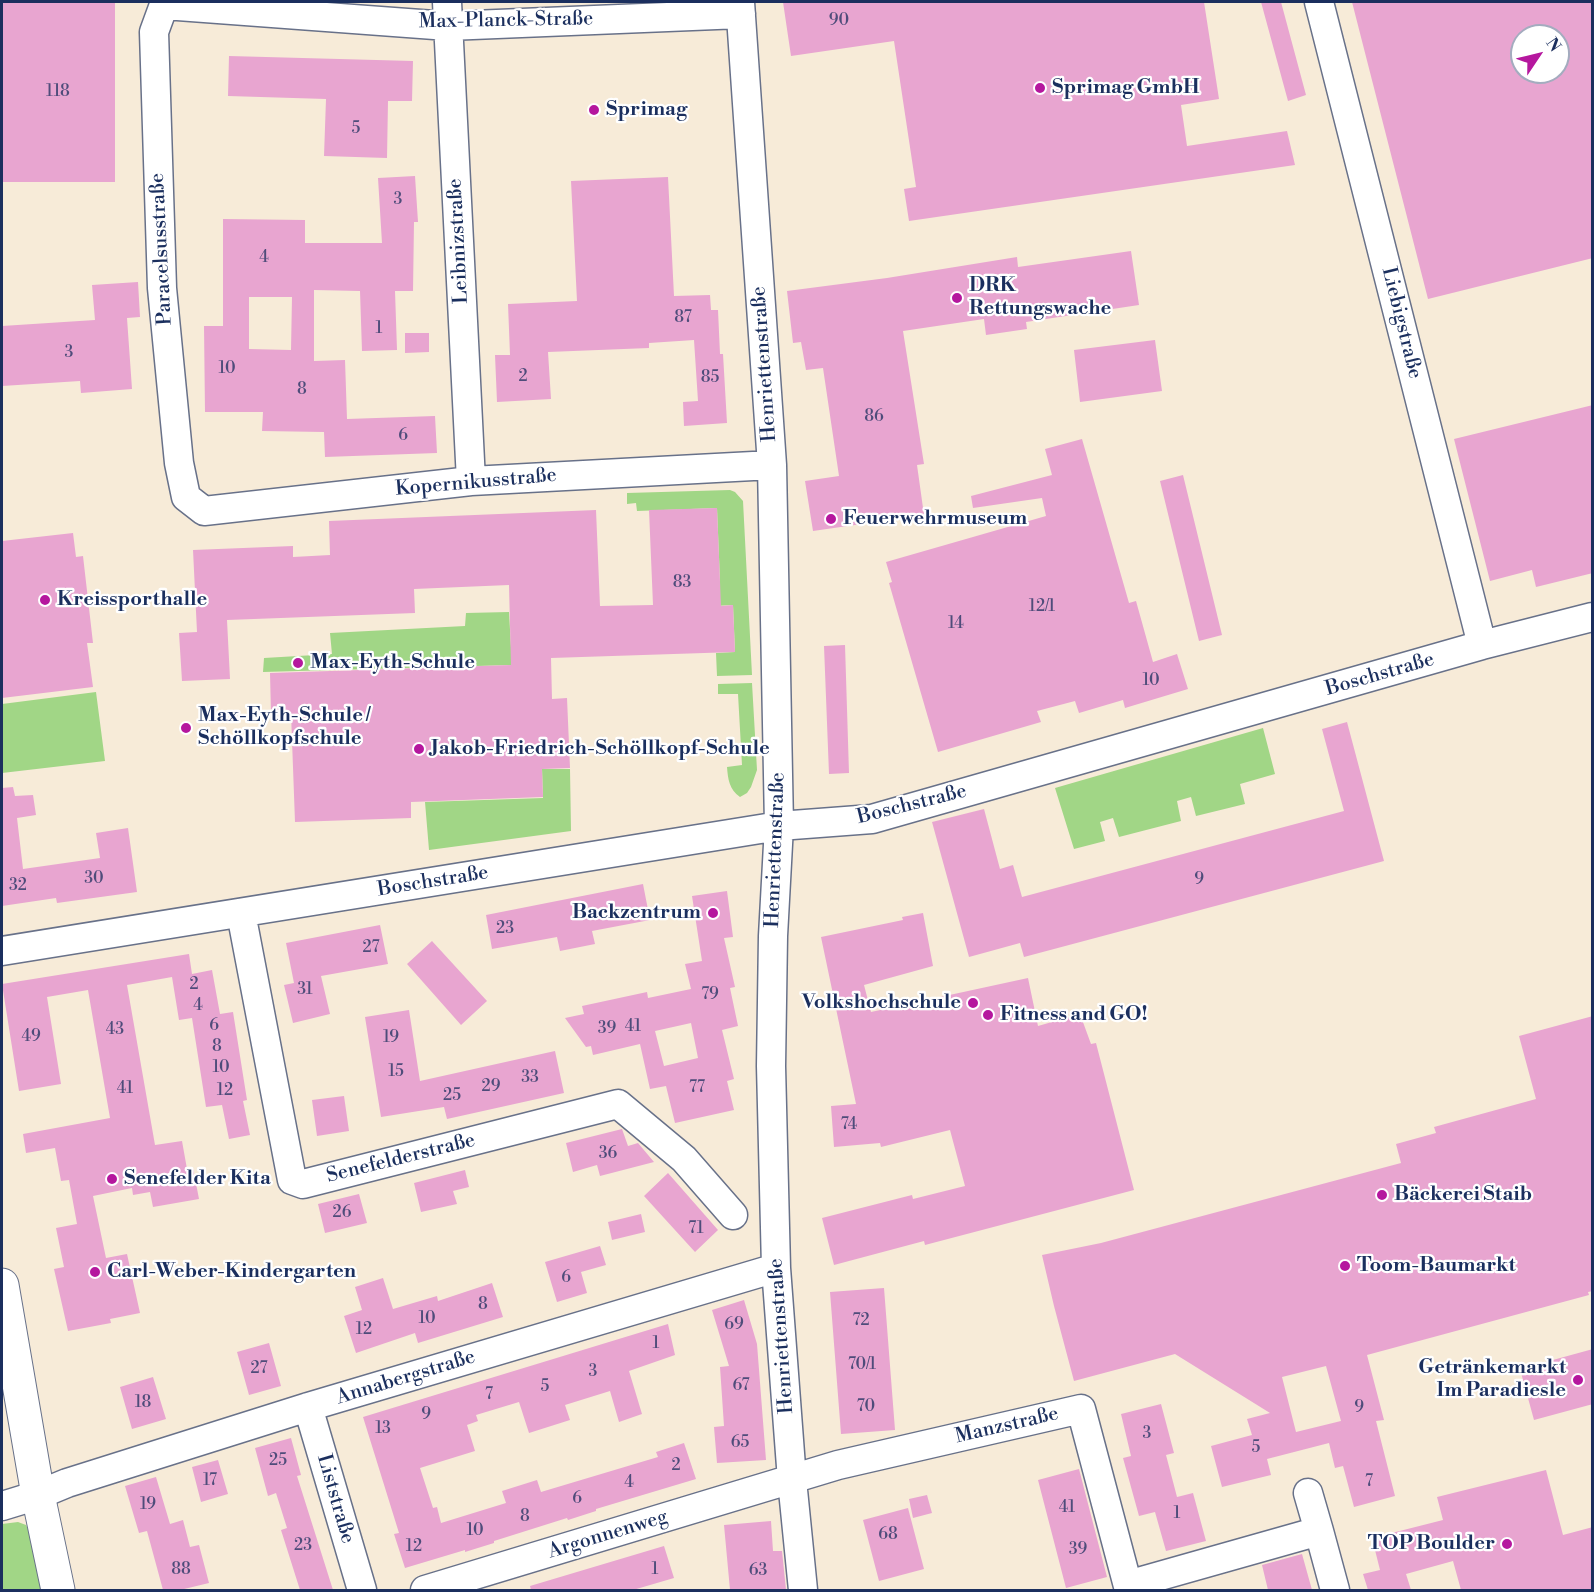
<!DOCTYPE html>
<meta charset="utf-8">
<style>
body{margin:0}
#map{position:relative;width:1594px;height:1592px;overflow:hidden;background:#f7ebd8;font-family:"Libre Bodoni",serif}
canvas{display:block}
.frame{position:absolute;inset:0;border:3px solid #1b2f5e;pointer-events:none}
.north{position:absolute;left:1510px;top:24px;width:60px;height:60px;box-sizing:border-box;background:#fff;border:2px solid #a4acbf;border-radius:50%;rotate:55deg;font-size:16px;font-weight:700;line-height:24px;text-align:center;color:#1b2f5e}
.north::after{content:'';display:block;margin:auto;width:21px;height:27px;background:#b5179e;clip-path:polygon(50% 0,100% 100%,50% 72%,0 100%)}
</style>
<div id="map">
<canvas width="1594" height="1592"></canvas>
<div class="frame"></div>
<div class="north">N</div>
</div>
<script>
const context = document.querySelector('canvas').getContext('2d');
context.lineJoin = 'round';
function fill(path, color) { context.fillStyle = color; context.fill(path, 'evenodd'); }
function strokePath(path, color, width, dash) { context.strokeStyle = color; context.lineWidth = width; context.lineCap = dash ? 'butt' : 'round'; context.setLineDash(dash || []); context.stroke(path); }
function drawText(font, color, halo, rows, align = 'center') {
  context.font = font + ' "Libre Bodoni",serif'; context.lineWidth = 4.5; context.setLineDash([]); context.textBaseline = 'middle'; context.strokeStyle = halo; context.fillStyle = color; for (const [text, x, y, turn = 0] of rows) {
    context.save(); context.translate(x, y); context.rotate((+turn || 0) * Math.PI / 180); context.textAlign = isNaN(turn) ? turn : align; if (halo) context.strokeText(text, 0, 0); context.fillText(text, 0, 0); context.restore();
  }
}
const green = new Path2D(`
 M730,490L735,492L743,501L752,675L717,676L716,653L735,652L733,605L714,606L720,582L717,508L637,511L636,503L627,504V493Z
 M509,612L512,665L263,672L264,658L332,654L330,633L465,626L466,613Z
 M752,683L757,770L751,787L747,793L740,797C729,789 728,779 727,767L742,765L738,694H718V684Z
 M96,692L105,761L2,773V704Z
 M1263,728L1275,774L1240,784L1245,804L1196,816L1191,797L1177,801L1181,821L1119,837L1113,818L1100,822L1105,841L1074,849L1055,788Z
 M542,769H570L571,831L429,850L425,802L543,798Z
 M18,1522L26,1525L30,1533L43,1590H2V1524Z`);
const building = new Path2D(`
 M2,2H115V182H2Z
 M783,2H1204L1219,99L1181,105L1187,146L1287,131L1295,165L909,221L904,189L916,187L894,41L791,56Z
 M1261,2H1281L1306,95L1288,101Z
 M1352,2H1593V258L1428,299ZM1522,36H1558V72H1522Z
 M229,56L413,61L412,101H388L387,158L324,156L326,99L228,96Z
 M415,176L418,222H414L413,291H395L397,350L362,351L360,291L314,290V361L345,360L347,419L435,416L437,453L325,457L324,432L262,431L263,412H205L204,326H223V219L305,220V243H382L378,178ZM249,297H292L291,350L249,349Z
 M668,177L674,296L710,295L711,310H718L720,354H723L727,423L684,426L683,402L698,401L694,340L649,343V348L548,352L551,399L497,402L495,355H510L508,304L577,301L571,181Z
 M1131,251L1139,305L1026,322L1027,329L986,335L984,319L903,331L924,464L917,465L924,515L813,531L805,481L839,476L823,368L806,370L801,342L793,343L787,291L887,278L1017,257L1018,267Z
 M138,282L140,317L127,318L132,389L81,393L80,381L2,386V326L95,320L92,285Z
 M405,333H429V352L405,353Z
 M1155,340L1162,391L1080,402L1074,350Z
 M1593,405V573L1536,587L1532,570L1490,581L1454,439Z
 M1082,439L1129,603L1136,601L1153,662L1177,654L1188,689L1125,708L1123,700L1079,713L1075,701L1037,711L1041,722L938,752L889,583L892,582L886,562L1046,516L1042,498L973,508L971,496L1052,475L1045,449Z
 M1183,475L1222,635L1199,641L1160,481Z
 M717,508L721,606L733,605L735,652L551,658L552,699L567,698L570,768L542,769L543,797L411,802V818L295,822L291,713L271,714L270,673L511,665L509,585L414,589L415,613L227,620L230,679L182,681L179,633L197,632L193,550L293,546V557L330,555L329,521L596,510L600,606L653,605L649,510Z
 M73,533L76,557L83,556L93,643H87L93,687L2,698V541Z
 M845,645L849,773L829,774L824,646Z
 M1347,722L1384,861L1024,957L1020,943L969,957L932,822L984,809L1000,869L1013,865L1022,897L1344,811L1322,729Z
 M13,787L15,796L33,795L36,815L17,818L23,869L100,858L96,833L128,828L137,892L57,903L56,898L2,906V788Z
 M643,884L650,920L592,931L595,944L560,951L557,937L492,949L486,915Z
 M727,891L733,937L724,938L735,987L730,988L738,1026L722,1030L734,1079L727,1081L734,1110L675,1123L666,1086L650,1089L640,1044L593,1055L591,1046L586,1047L565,1018L584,1014L582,1006L647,992L648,998L691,989L685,964L702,961L692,896ZM691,1023L698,1058L664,1066L655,1031Z
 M923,913L933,966L864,985L871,1012L1028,978L1038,1026L1080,1014L1091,1044L1096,1043L1134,1190L925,1245L924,1241L834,1265L822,1218L912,1195L913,1199L965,1186L950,1130L881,1147L880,1143L834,1147L831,1106L856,1104L821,937L903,920L902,917Z
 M380,925L388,964L321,976L330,1014L293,1023L284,985L294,983L286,943Z
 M432,941L487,1001L461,1025L407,964Z
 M189,954L192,974L212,970L220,1014L233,1012L247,1100L243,1101L250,1135L229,1139L222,1105L206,1107L192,1018L179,1020L172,977L127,985L155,1145L182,1141L187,1169L193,1168L199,1199L153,1207L150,1192L133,1195L132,1188L93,1196L106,1258L127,1254L140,1313L110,1319L111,1323L68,1331L54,1269L64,1267L56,1228L77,1224L69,1180L61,1181L55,1148L26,1153L23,1134L110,1118L88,990L47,997L61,1084L19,1091L2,984Z
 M409,1010L420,1081L555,1051L564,1093L447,1119L444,1107L381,1117L365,1017Z
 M1593,1016V1291L1588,1292L1589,1295L1367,1355L1384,1420L1376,1421L1395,1496L1354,1507L1343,1466L1335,1468L1329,1443L1267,1459L1271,1475L1222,1487L1211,1446L1252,1435L1247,1419L1270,1413L1175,1354L1074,1381L1054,1306L1042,1255L1101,1243L1401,1163L1396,1144L1436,1133L1434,1127L1536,1099L1519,1036ZM1326,1366L1341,1421L1296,1432L1282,1377Z
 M344,1096L349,1131L317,1136L312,1100Z
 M622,1129L628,1146L638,1143L654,1162L600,1176L597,1165L573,1172L566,1143Z
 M465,1170L469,1187L453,1191L457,1204L421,1212L414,1183Z
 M668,1173L718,1230L695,1252L644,1196Z
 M359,1194L367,1223L325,1233L318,1204Z
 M641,1214L645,1232L612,1240L608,1222Z
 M600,1246L606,1265L581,1272L587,1293L557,1302L545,1262Z
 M383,1278L393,1309L437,1296L438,1301L492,1283L503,1317L418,1343L415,1333L356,1353L344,1316L362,1310L355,1287Z
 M884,1288L895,1430L841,1434L830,1292Z
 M744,1300L757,1344L766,1460L717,1463L714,1427L724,1426L720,1367L729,1366L712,1310Z
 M668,1324L675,1355L629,1371L642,1414L619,1422L610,1391L565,1405L570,1420L529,1433L519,1402L476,1415L478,1421L467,1425L475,1451L420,1468L433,1508L437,1507L441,1523L506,1503L502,1491L537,1480L541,1492L658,1457L656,1452L684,1443L696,1479L596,1509V1511L568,1520L567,1518L494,1541V1543L465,1552V1550L405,1568L394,1534L399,1533L363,1417Z
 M269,1343L281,1386L249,1395L237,1352Z
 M1593,1349V1404L1534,1420L1520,1369Z
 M153,1377L166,1419L132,1429L120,1387Z
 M1161,1404L1174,1453L1166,1455L1177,1497L1193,1493L1206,1541L1166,1551L1155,1512L1139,1516L1123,1458L1131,1456L1121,1414Z
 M291,1438L301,1475L297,1476L333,1590H300L281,1530L287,1528L276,1493L268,1496L255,1448Z
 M218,1460L228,1494L201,1502L192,1467Z
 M1079,1469L1107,1577L1066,1588L1038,1480Z
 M1546,1470L1563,1535L1593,1527V1590H1461L1453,1561L1406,1574L1411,1590H1368L1363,1574L1380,1570L1372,1538L1443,1520L1437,1497Z
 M156,1477L170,1524L183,1520L190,1547L199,1545L209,1583L180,1590H163L147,1531L139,1533L125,1486Z
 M927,1495L932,1513L913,1518L909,1499Z
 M908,1508L924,1569L879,1581L863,1520Z
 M771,1521L773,1551H782L786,1590H730L724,1525Z
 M664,1546L674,1578L633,1590H531L530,1586Z
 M1302,1554L1312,1590H1268L1262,1565Z`);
const minor = new Path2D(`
 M165,2L154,32L162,288L179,463L186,497L204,511L471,481L772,465
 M447,2L471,481
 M740,2L772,465L779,826L773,936L771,1066L776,1268L792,1480L803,1590
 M1319,2L1482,645
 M164,5L448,26L741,14
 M241,913L292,1180L303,1184L618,1104L684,1159L733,1215
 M2,951L779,826L872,819L1482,645L1592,617
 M308,1407L362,1590
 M1308,1493L1319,1531
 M2,1506L38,1495L67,1483L308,1407L776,1268
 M1128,1585L1319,1531L1335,1590
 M425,1590L838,1465L1081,1409L1129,1590`);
const major = new Path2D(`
 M2,1285L38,1495L58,1590`);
const markers = [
 [1040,88,6,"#b5179e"],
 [594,110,6,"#b5179e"],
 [957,298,6,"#b5179e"],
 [831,519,6,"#b5179e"],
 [45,600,6,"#b5179e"],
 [298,663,6,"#b5179e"],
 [186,728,6,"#b5179e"],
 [419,749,6,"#b5179e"],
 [713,913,6,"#b5179e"],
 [973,1003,6,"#b5179e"],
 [988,1015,6,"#b5179e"],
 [112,1179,6,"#b5179e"],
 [1382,1195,6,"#b5179e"],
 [1345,1266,6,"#b5179e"],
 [95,1272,6,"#b5179e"],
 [1578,1380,6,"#b5179e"],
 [1507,1544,6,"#b5179e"]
];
const numberNames = [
 ["90",839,21],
 ["118",58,92],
 ["5",356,129],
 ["3",398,200],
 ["4",264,258],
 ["87",683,318],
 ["1",379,329],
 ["3",69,353],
 ["10",227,369],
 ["2",523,377],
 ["85",710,378],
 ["8",302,390],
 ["86",874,417],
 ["6",403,436],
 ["83",682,583],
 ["12/1",1042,607],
 ["14",956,624],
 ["10",1151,681],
 ["30",94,879],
 ["9",1199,880],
 ["32",18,886],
 ["23",505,929],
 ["27",371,948],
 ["2",194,985],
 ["31",305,990],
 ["79",710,995],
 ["4",198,1006],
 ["6",214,1026],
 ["41",633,1027],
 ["39",607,1029],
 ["43",115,1030],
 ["49",31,1037],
 ["19",391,1038],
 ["8",217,1047],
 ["10",221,1068],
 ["15",396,1072],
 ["33",530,1078],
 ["29",491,1087],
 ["77",697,1088],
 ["41",125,1089],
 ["12",225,1091],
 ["25",452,1096],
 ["74",849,1125],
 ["36",608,1154],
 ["26",342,1213],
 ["71",696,1229],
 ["6",566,1278],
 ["8",483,1305],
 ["10",427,1319],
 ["72",861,1321],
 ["69",734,1325],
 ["12",364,1330],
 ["1",656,1344],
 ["70/1",862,1365],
 ["27",259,1369],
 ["3",593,1372],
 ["67",741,1386],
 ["5",545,1387],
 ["7",489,1395],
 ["18",143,1403],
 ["70",866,1407],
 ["9",1359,1408],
 ["9",426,1415],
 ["13",383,1429],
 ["3",1147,1434],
 ["65",740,1443],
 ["5",1256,1448],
 ["25",278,1461],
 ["2",676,1466],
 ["17",210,1481],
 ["7",1369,1482],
 ["4",629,1483],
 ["6",577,1499],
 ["19",148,1505],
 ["41",1067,1508],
 ["1",1177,1514],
 ["8",525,1517],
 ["10",475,1531],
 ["68",888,1535],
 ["23",303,1546],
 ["12",414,1547],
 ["39",1078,1550],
 ["88",181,1570],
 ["1",655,1570],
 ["63",758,1571]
];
const streetNames = [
 ["Max-Planck-Straße",506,21,-1],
 ["Leibnizstraße",459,241,-93],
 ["Paracelsusstraße",162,249,-93],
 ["Liebigstraße",1401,323,76],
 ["Henriettenstraße",765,364,-94],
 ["Kopernikusstraße",476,483,-5],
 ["Boschstraße",1380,675,-16],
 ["Boschstraße",912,805,-14],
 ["Henriettenstraße",776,850,-88],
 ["Boschstraße",433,882,-9],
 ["Senefelderstraße",401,1159,-14],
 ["Henriettenstraße",782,1336,-94],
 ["Annabergstraße",406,1378,-17],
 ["Manzstraße",1007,1426,-13],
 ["Liststraße",335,1499,74],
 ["Argonnenweg",608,1535,-17]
];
const poiNames = [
 ["Sprimag GmbH",1052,88],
 ["Sprimag",606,110],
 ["DRK",969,286],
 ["Rettungswache",969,309],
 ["Feuerwehrmuseum",843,519],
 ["Kreissporthalle",57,600],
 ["Max-Eyth-Schule",310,663],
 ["Max-Eyth-Schule /",198,716],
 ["Schöllkopfschule",198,739],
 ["Jakob-Friedrich-Schöllkopf-Schule",431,749],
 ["Backzentrum",701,913,"right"],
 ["Volkshochschule",961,1003,"right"],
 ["Fitness and GO!",1000,1015],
 ["Senefelder Kita",124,1179],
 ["Bäckerei Staib",1394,1195],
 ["Toom-Baumarkt",1357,1266],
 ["Carl-Weber-Kindergarten",107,1272],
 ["Getränkemarkt",1566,1368,"right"],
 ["Im Paradiesle",1566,1391,"right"],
 ["TOP Boulder",1495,1544,"right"]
];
fill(green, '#a1d686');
fill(building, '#e8a5d0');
strokePath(minor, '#687189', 31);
strokePath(major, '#687189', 35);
strokePath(minor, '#fff', 28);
strokePath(major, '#fff', 33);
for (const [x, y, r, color] of markers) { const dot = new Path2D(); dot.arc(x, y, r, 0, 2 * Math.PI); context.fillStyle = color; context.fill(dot); strokePath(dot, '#fff', 2); }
drawText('16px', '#4e4c7a', null, numberNames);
drawText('20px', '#1b2f5e', '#fff', streetNames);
drawText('bold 20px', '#1b2f5e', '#fff', poiNames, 'left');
</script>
